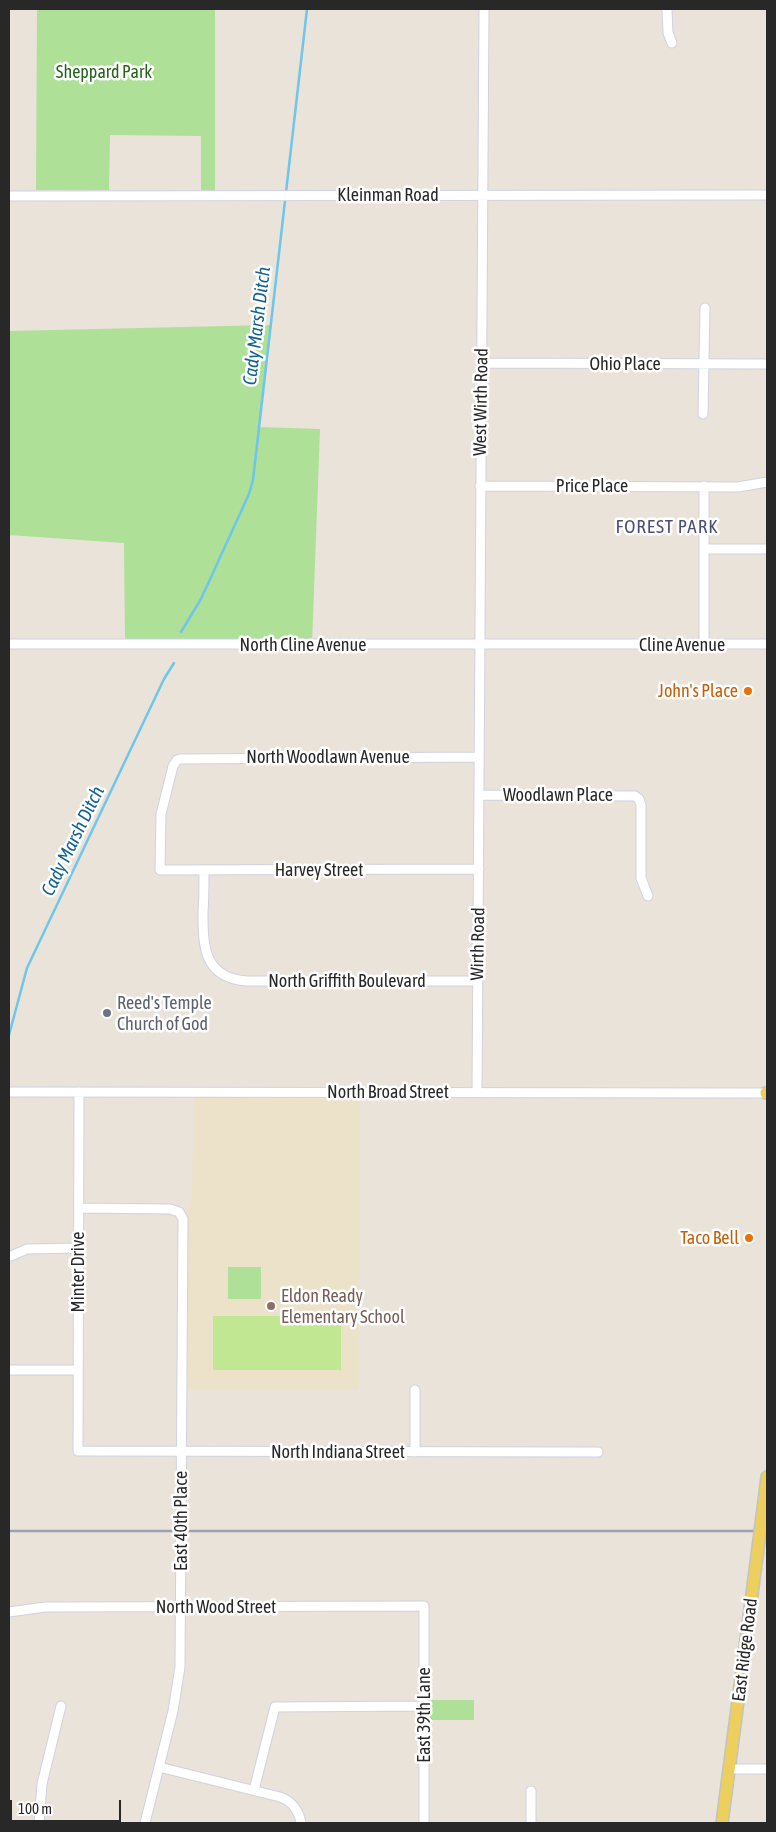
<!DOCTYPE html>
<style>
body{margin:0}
#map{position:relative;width:776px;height:1832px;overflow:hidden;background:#eae3da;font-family:"Asap Condensed",sans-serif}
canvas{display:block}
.frame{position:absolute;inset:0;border:10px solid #282828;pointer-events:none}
.scale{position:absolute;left:10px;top:1800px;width:111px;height:22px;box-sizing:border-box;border:2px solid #282828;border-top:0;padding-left:6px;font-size:15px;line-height:18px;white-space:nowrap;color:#282828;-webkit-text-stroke:4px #fff;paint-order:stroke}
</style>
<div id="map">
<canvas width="776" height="1832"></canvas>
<div class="frame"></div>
<div class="scale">100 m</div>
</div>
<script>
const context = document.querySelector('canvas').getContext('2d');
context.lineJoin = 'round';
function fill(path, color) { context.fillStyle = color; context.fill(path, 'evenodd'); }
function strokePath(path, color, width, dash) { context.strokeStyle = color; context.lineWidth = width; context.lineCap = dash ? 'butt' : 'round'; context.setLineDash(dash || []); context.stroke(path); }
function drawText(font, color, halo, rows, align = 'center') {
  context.font = font + ' "Asap Condensed",sans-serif'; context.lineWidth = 5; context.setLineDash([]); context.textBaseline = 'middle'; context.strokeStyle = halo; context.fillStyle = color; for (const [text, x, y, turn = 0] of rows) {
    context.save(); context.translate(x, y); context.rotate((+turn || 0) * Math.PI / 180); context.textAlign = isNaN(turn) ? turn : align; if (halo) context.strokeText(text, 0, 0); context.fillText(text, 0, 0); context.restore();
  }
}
const education = new Path2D(`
 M360,1092L359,1390H182L183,1222L192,1195L194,1093Z`);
const green = new Path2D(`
 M37,9H215V191L201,190V136L110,135L109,190H36Z
 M271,325L259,427L320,429L312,644H125L124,543L9,535V331Z
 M228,1267H261V1299H228Z
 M429,1700H474V1720H429Z`);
const pitch = new Path2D(`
 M213,1316H341V1370H213Z`);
const stream = new Path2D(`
 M181,632L201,599L249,494L253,480L307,9
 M9,1035L27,968L164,679L174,663`);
const minor = new Path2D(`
 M667,9L668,33L672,43
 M9,196L767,195
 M482,363L767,364
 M703,414L705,308
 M480,486L738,487L767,482
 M704,549H767
 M9,644H767
 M704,645V486
 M479,757L180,759L177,760L173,766L161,814L160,870L479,869
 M479,795L635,796L639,799L641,805V878L648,896
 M204,870C204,885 204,899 203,913C203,947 204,978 247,981H477
 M9,1092L767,1093
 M79,1092L78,1451L598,1452
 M477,1092L484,9
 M79,1208L170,1209L179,1212L183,1219L180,1667L173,1711L145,1823
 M11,1256L27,1249L78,1248
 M9,1370H78
 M415,1452V1390
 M9,1612L45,1607L424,1606V1823
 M159,1767L280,1797C292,1801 299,1811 301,1823
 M729,1769H767
 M254,1790L275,1707L424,1706
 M39,1823L42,1784L61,1706
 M531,1823V1791`);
const major = new Path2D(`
 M766,1093H767
 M764,1501L767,1477
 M722,1823L757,1556`);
const rail = new Path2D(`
 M9,1531H767`);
const majorBridge = new Path2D(`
 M757,1556L764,1501`);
const markers = [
 [748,691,5,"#e8710a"],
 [107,1013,5,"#6b7280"],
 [749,1238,5,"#e8710a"],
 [271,1306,5,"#8d6e63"]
];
const parkNames = [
 ["Sheppard Park",104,72]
];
const streetNames = [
 ["Kleinman Road",388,195],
 ["Ohio Place",625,364],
 ["West Wirth Road",481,402,-89],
 ["Price Place",592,486],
 ["North Cline Avenue",303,645],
 ["Cline Avenue",682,645],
 ["North Woodlawn Avenue",328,757],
 ["Woodlawn Place",558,795],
 ["Harvey Street",319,870],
 ["Wirth Road",478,944,-89],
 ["North Griffith Boulevard",347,981],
 ["North Broad Street",388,1092],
 ["Minter Drive",78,1272,-90],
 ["North Indiana Street",338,1452],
 ["East 40th Place",181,1521,-90],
 ["North Wood Street",216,1607],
 ["East Ridge Road",745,1650,-83],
 ["East 39th Lane",424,1715,-90]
];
const foodNames = [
 ["John's Place",738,691],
 ["Taco Bell",739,1238]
];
const worshipNames = [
 ["Reed's Temple",117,1003],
 ["Church of God",117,1024]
];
const educationNames = [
 ["Eldon Ready",281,1296],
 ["Elementary School",281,1317]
];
const waterNames = [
 ["Cady Marsh Ditch",257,326,-83],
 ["Cady Marsh Ditch",73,841,-64]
];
const neighbourhoodNames = [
 ["FOREST PARK",667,527]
];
fill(education, '#ece1c9');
fill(green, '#aee097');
fill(pitch, '#c1e793');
strokePath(stream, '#6ec6ea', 2.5);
strokePath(minor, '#cfd2e1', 11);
strokePath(major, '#c3c3c3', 14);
strokePath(minor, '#fff', 9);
strokePath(major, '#eccf5d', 11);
strokePath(rail, '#9d9fb2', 2.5);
strokePath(majorBridge, '#c3c3c3', 14, []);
strokePath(majorBridge, '#eccf5d', 11);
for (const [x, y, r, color] of markers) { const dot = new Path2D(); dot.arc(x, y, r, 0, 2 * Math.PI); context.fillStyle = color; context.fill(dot); strokePath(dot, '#fff', 2); }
drawText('18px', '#28621b', '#fff', parkNames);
drawText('18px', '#282828', '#fff', streetNames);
drawText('18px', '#c56008', '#fff', foodNames, 'right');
drawText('18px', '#5b616d', '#fff', worshipNames, 'left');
drawText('18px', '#785e54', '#fff', educationNames, 'left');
drawText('italic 19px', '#116293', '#fff', waterNames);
context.letterSpacing = '1px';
drawText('19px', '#4a5177', '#fff', neighbourhoodNames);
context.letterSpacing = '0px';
</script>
